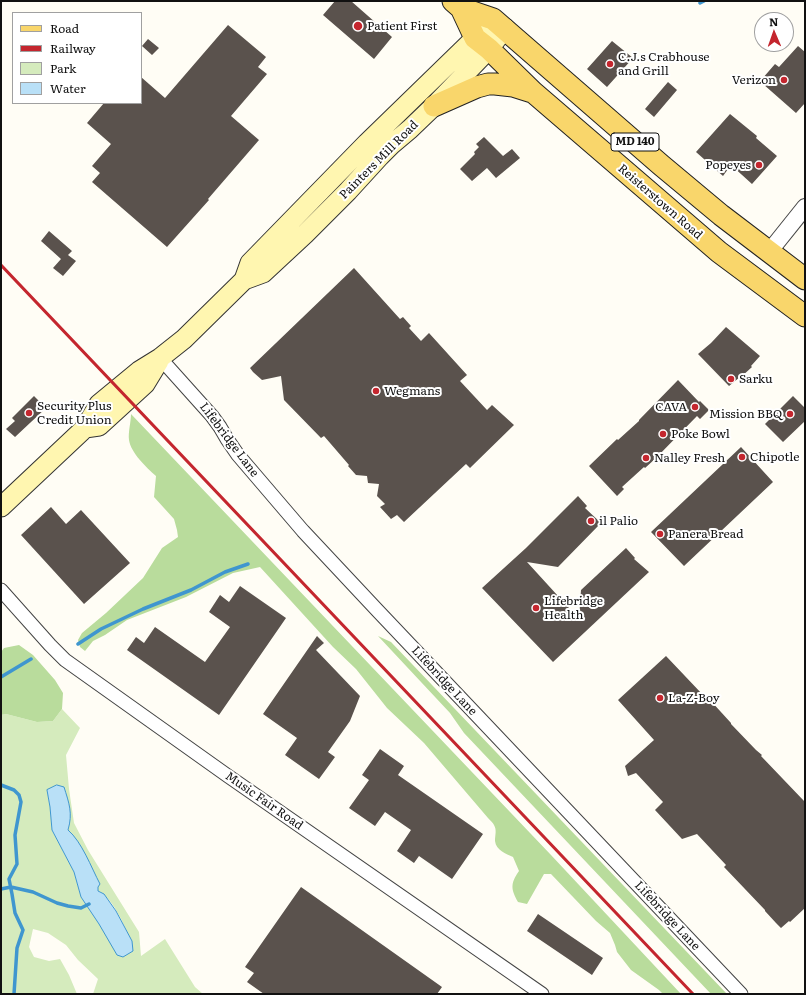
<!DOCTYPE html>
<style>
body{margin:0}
#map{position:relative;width:806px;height:995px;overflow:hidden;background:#fffdf5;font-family:Literata,serif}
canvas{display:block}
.frame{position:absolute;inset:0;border:2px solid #111;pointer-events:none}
.legend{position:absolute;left:12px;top:12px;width:130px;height:92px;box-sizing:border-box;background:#fff;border:1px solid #a0a0a0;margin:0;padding:5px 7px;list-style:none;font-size:12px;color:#111}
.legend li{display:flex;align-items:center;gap:8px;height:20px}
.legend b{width:20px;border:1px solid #a0a0a0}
.north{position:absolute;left:754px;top:12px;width:40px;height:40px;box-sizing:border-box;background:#fff;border:1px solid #a0a0a0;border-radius:50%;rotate:358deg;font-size:11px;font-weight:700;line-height:16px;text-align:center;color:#111}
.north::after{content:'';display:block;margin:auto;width:14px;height:18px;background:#c4262e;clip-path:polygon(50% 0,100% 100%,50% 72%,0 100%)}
</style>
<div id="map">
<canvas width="806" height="995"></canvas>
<div class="frame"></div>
<ul class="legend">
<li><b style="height:5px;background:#f9d66b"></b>Road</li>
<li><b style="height:5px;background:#c4262e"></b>Railway</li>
<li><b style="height:11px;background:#d5ebbd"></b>Park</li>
<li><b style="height:11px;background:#b9e0f7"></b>Water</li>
</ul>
<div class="north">N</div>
</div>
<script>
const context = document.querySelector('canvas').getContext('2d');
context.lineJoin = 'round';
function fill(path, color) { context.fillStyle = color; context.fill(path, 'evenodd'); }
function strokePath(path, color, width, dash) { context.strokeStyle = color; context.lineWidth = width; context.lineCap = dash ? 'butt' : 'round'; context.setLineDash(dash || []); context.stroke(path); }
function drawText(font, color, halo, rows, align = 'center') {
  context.font = font + ' Literata,serif'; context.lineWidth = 4; context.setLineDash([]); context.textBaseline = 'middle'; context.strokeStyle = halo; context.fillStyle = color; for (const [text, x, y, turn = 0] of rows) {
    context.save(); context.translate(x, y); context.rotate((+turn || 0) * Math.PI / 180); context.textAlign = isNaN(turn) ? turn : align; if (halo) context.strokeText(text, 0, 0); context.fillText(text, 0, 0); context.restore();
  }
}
const green = new Path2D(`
 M62,709L80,728L66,755L69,789L74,823L88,850L139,932L141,956L165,939L195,987L203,994H93L98,979L78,960L66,945L48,933L33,929L29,947L34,957L49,961L60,959L69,975L77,994H1V715L6,714L37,722L53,721ZM47,790L70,822L68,830L98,887V891C115,900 123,925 132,941L99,924L81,897L74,872L52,830L50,807Z`);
const forest = new Path2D(`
 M131,414L551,855L681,994H663L659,990L631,970L617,952L615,945L610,933L596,921L551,874H544L527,904L518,902C511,889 510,884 519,871L513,857C506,854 496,850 495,841C495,835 497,830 494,825C493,823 490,820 488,818L424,743L387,708L356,669L333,647L260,567L233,573L186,597L127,620L105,635L93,641L85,651L80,647L78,640L82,633L106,613L143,578L162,548L178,537L177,530L174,519L154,497L156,476C146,467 131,453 129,440C128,432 131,422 131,414Z
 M378,636L391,642L727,994H711L464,733L450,713Z
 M19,645L33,655L55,680L63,693L62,709L53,721L37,722L6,714L1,715V652L4,648Z`);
const water = new Path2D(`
 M57,785L64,787C69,803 73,813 68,830C82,842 91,867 100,884L98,887V891L104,894L116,911L132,941L133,951L123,957L117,955L99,924L81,897L74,872L52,830L50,807L47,790Z`);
const stream = new Path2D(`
 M700,3L704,1
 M78,644L101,629L143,609L191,590L225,572L248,564
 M1,677L31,659
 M1,785L14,790L19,795L21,802L15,835L17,864L9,879L12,894L15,913L23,930L17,948L14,994
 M1,889L11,887L33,892L57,903L68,906L81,908L89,904`);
const building = new Path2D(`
 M335,1H351L392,37L374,59L323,15Z
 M228,25L266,57L258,67L267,74L231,116L259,140L208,199L209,200L167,247L92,182L100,173L92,166L111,144L87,123L104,103H141V77L165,98Z
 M148,39L159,48L152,55L142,46Z
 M612,41L633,58L607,87L587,69Z
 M798,46L805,52V103L796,113L763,84L765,81L762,79L775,64L779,67Z
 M668,82L677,90L654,117L645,109Z
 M730,114L757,136L756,138L777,156L752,184L731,165L723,176L696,152Z
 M484,137L503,156L512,149L520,158L496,178L487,168L472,181L460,169L475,154L474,152L479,147L476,144Z
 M49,231L72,251L68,255L76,261L63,276L53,268L61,259L41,241Z
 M354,268L400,319L403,317L411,326L409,328L421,341L429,333L467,375L460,381L487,410L492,405L514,425L470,468L466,464L404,522L397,515L391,519L380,507L385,504L377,496L379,484L368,483L367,476L356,475L348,466L349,465L324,436L321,438L284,400L281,376L262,380L253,372L250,368Z
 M726,327L760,356L751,366L752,367L741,377H740L729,386L698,354L711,343Z
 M678,380L699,402L700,401L709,410L700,419L697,416L655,459L645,468L644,467L622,487L624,489L617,496L589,466L617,439L618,440L639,421V420Z
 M34,396L46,408L15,437L6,429L15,421L12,418Z
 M793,396L805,408V421L783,442L765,424Z
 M741,447L773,482L684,566L651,532Z
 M578,496L587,506L585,508L601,523L558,567L527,562L579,619L581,590L626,548L635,558L634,559L649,572L553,662L482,588L526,548Z
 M51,507L66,524L81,510L130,563L84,604L21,535Z
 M240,586L286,618L219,715L127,650L136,637L144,643L155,627L205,662L230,627L209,612L220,595L229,602Z
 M317,636L324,643L316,650L360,696L350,721L328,752L335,757L319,779L285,755L297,738L263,714Z
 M666,656L703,695L709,701L710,700L731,723V724L756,750L762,755L761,756L805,802V908L790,922L789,921L781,928L776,923L765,911V910L724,867L726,865L697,834L682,839L655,810L663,802L636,773L628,776L625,766L654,740L618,700Z
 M380,749L404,766L398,775L483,834L452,879L419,856L414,863L397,851L411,830L385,812L375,826L349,808L369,780L362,775Z
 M301,887L442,987L437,994H264L247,982L254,973L245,967Z
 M538,914L603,958L592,975L527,931Z`);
const minor = new Path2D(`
 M160,358L212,416L220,427L227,439L238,455L303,531L377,610L741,994
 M1,590L50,645L65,660L228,776L542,994`);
const tertiary = new Path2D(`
 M769,252L805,207`);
const secondary = new Path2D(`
 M244,280L250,263L367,143L475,38L493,19
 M85,428L99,426L145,384L159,361
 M1,507L85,428L99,404L139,371L160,358L184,339L244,280L263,273L305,234L348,191L380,156L391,145L410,129L434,106L489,49L505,28`);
const primary = new Path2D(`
 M453,1L461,8L475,38L489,49L533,92L719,252L805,316
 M461,8L493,19L661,165L721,215L805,279
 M434,106L477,87L488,84H495L513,86L532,92`);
const rail = new Path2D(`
 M1,265L693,994`);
const markers = [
 [358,26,5,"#c4262e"],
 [610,64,4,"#c4262e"],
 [784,80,4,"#c4262e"],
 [759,165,4,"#c4262e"],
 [731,379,4,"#c4262e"],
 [376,391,4,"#c4262e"],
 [695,407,4,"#c4262e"],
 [29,413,4,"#c4262e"],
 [790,414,4,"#c4262e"],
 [663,434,4,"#c4262e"],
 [742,457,4,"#c4262e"],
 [646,458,4,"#c4262e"],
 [591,521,4,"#c4262e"],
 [660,534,4,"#c4262e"],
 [536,608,4,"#c4262e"],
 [660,698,4,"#c4262e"]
];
const shields = [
 [635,142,48]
];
const shieldNames = [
 ["MD 140",635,142]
];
const poiNames = [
 ["Patient First",367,26],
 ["C.J.s Crabhouse",618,57],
 ["and Grill",618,71],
 ["Verizon",776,80,"right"],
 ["Popeyes",751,165,"right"],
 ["Sarku",739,379],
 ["Wegmans",384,391],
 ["Security Plus",37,406],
 ["Credit Union",37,420],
 ["CAVA",687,407,"right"],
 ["Mission BBQ",782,414,"right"],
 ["Poke Bowl",671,434],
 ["Chipotle",750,457],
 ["Nalley Fresh",654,458],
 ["il Palio",599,521],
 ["Panera Bread",668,534],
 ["Lifebridge",544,601],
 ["Health",544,615],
 ["La-Z-Boy",668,698]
];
const streetNames = [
 ["Painters Mill Road",379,160,-45],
 ["Reisterstown Road",660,202,41],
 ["Lifebridge Lane",229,440,53],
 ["Lifebridge Lane",444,681,47],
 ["Music Fair Road",264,801,35],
 ["Lifebridge Lane",667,916,47]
];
fill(green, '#d5ebbd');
fill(forest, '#b9dc9c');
fill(water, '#b9e0f7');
strokePath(water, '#3f96cf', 1);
strokePath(stream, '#3f96cf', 3.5);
fill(building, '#5a524d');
strokePath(minor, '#444', 15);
strokePath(tertiary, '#444', 18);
strokePath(secondary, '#333', 21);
strokePath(primary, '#222', 23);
strokePath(minor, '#fff', 13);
strokePath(tertiary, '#fff', 16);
strokePath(secondary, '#fff6b0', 19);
strokePath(primary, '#f9d66b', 21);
strokePath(rail, '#c4262e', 3);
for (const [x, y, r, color] of markers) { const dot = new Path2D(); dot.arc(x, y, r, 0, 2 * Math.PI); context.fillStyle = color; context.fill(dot); strokePath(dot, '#fff', 1.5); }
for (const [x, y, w] of shields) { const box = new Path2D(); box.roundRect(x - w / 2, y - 9, w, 18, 3); context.fillStyle = '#fff'; context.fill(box); strokePath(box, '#111', 1); }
drawText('bold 11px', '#111', null, shieldNames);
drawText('12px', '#111', '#fff', poiNames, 'left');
drawText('12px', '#111', '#fff', streetNames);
</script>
